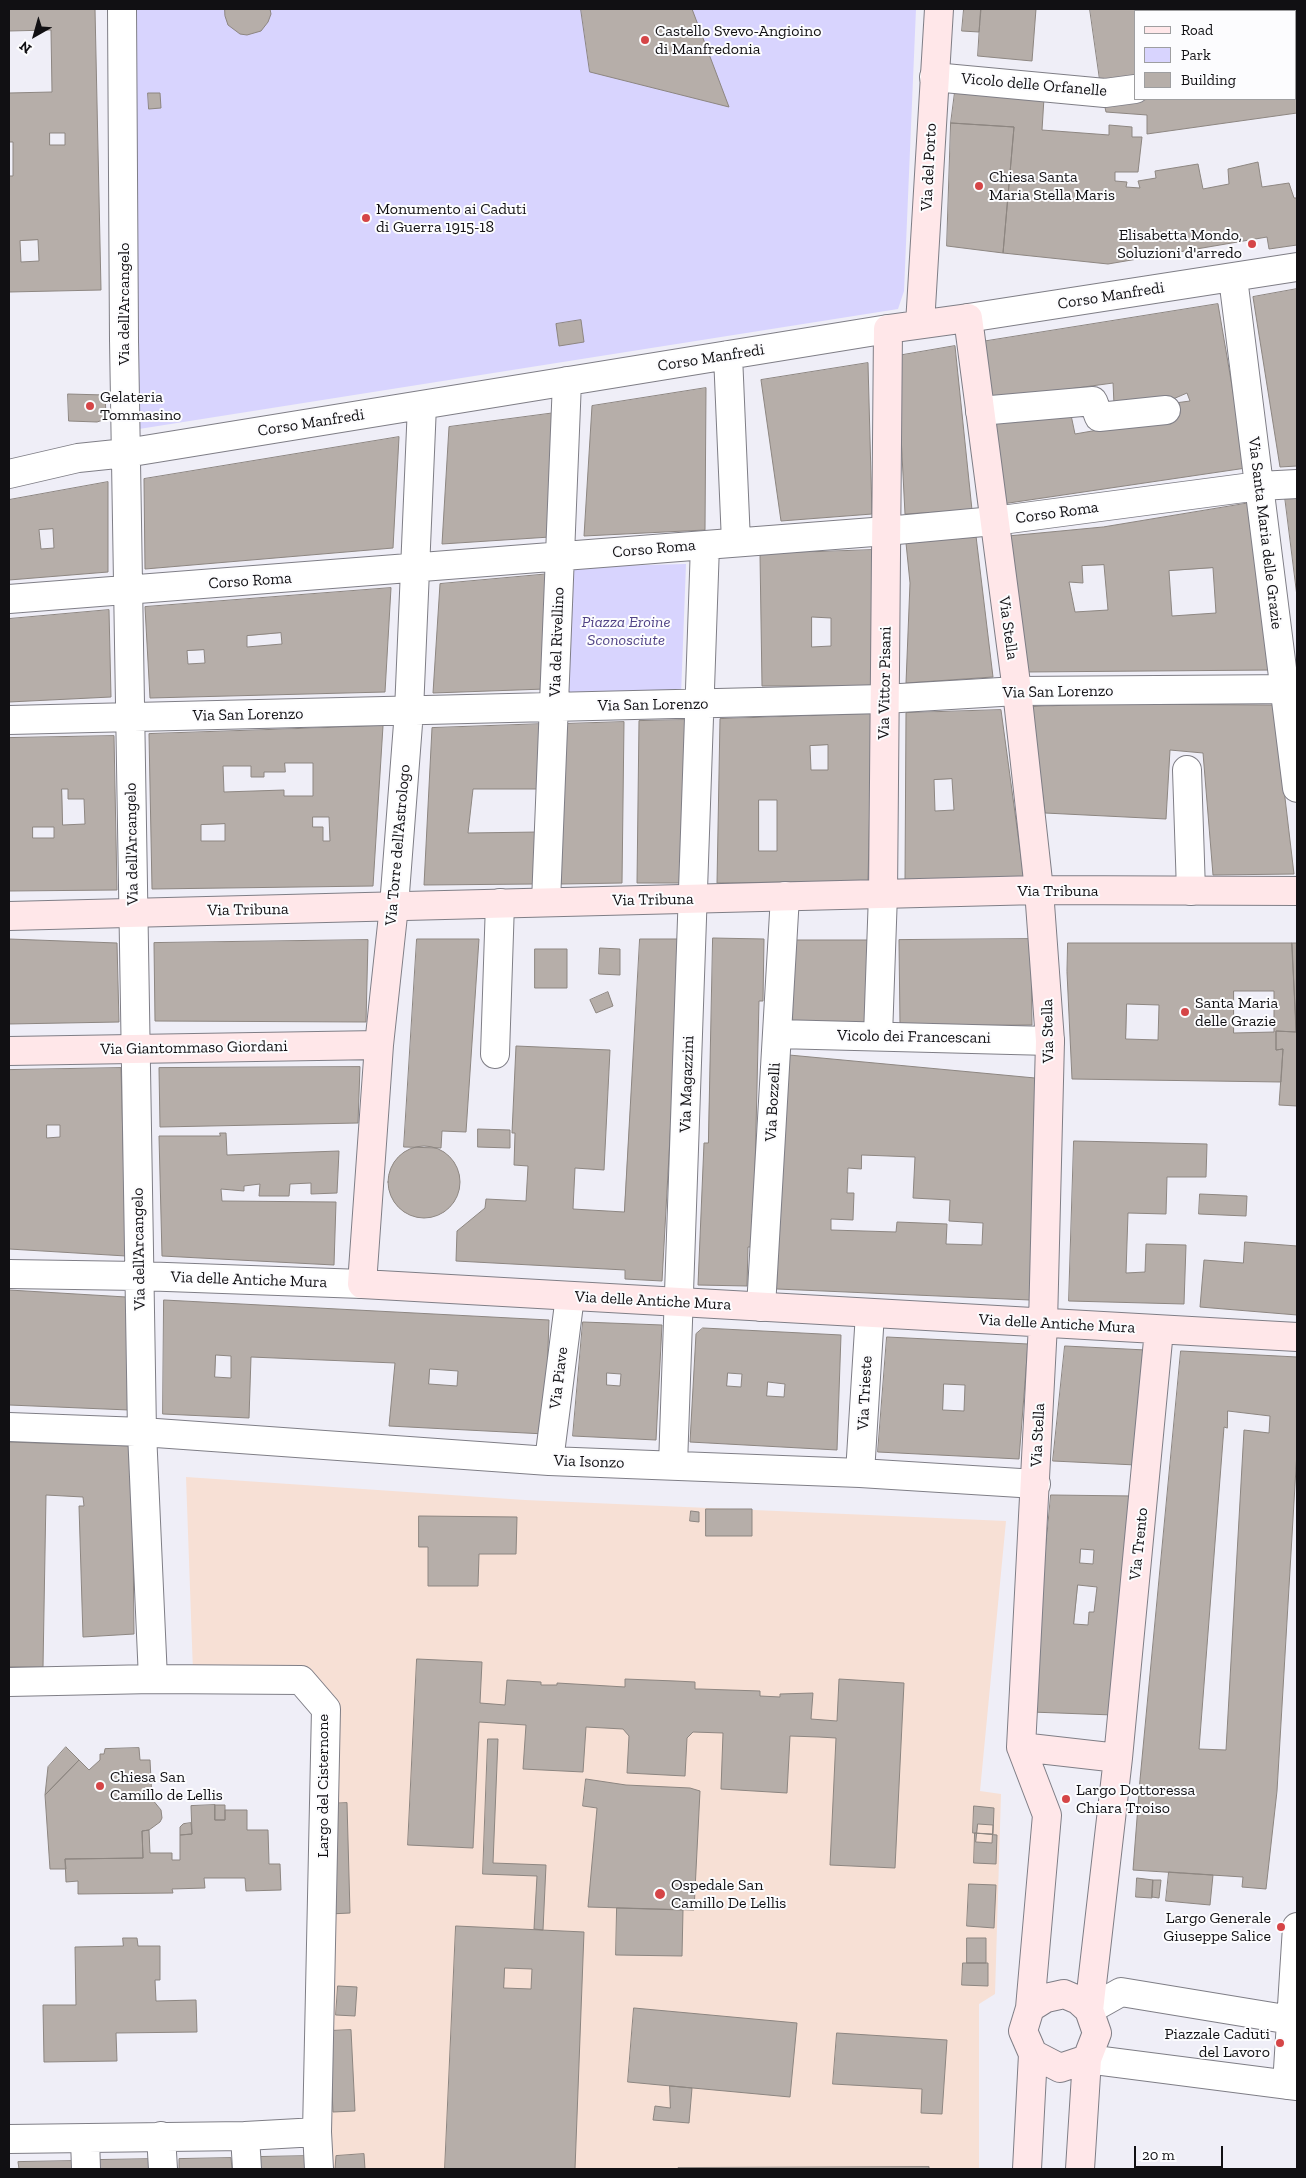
<!DOCTYPE html>
<style>
body{margin:0}
#map{position:relative;width:1306px;height:2178px;overflow:hidden;background:#efeef7;font-family:"Zilla Slab",serif}
canvas{display:block}
.frame{position:absolute;inset:0;border:10px solid #111013;pointer-events:none}
.legend{position:absolute;left:1134px;top:10px;width:162px;height:90px;box-sizing:border-box;background:#fcfcfe;border:1px solid #9e9ea0;margin:0;padding:6px 9px;list-style:none;font-size:15px;color:#111013}
.legend li{display:flex;align-items:center;gap:10px;height:25px}
.legend b{width:25px;border:1px solid #9e9ea0}
.north{position:absolute;left:10px;top:10px;width:50px;height:50px;-webkit-text-stroke:4px #fcfcfe;paint-order:stroke;rotate:218deg;font-size:14px;font-weight:700;line-height:20px;text-align:center;color:#111013}
.north::after{content:'';display:block;margin:auto;width:18px;height:22px;background:#111013;clip-path:polygon(50% 0,100% 100%,50% 72%,0 100%)}
.scale{position:absolute;left:1134px;top:2146px;width:89px;height:22px;box-sizing:border-box;border:2px solid #111013;border-top:0;padding-left:6px;font-size:15px;line-height:18px;white-space:nowrap;color:#111013;-webkit-text-stroke:4px #fcfcfe;paint-order:stroke}
</style>
<div id="map">
<canvas width="1306" height="2178"></canvas>
<div class="frame"></div>
<ul class="legend">
<li><b style="height:6px;background:#ffe7e9"></b>Road</li>
<li><b style="height:14px;background:#d8d4fe"></b>Park</li>
<li><b style="height:14px;background:#b6aea9"></b>Building</li>
</ul>
<div class="north">N</div>
<div class="scale">20 m</div>
</div>
<script>
const context = document.querySelector('canvas').getContext('2d');
context.lineJoin = 'round';
function fill(path, color) { context.fillStyle = color; context.fill(path, 'evenodd'); }
function strokePath(path, color, width, dash) { context.strokeStyle = color; context.lineWidth = width; context.lineCap = dash ? 'butt' : 'round'; context.setLineDash(dash || []); context.stroke(path); }
function drawText(font, color, halo, rows, align = 'center') {
  context.font = font + ' "Zilla Slab",serif'; context.lineWidth = 4; context.setLineDash([]); context.textBaseline = 'middle'; context.strokeStyle = halo; context.fillStyle = color; for (const [text, x, y, turn = 0] of rows) {
    context.save(); context.translate(x, y); context.rotate((+turn || 0) * Math.PI / 180); context.textAlign = isNaN(turn) ? turn : align; if (halo) context.strokeText(text, 0, 0); context.fillText(text, 0, 0); context.restore();
  }
}
const medical = new Path2D(`
 M186,1477L525,1500L1006,1521L980,1791L1001,1794L995,1994L979,2004V2169H327L316,1677L193,1672Z`);
const green = new Path2D(`
 M129,9H916L904,291L898,309L139,429Z
 M686,564L681,695L565,696L570,567Z`);
const building = new Path2D(`
 M9,9H95L101,290L9,292V176H13V142H9V93L52,92L51,30L9,31ZM50,133H65V145H50ZM38,240L39,261L21,262L20,241Z
 M225,9H270L271,14L268,22L261,31L247,35L240,34L228,25L225,16Z
 M581,9H692L729,107L590,72Z
 M964,9H981L979,32L962,31Z
 M981,9H1036L1032,61L978,56Z
 M1090,9H1144V11H1135V77L1100,80Z
 M1230,9H1297V59H1295V11H1231Z
 M1295,85H1297V113L1147,134V115L1106,112L1104,103L1153,99H1295Z
 M955,92L1044,98L1042,130L1109,135V125L1132,127V137H1142L1138,172H1115V181L1127,182L1126,187L1140,188L1138,181L1156,178L1155,171L1198,164L1203,189L1229,184L1228,169L1258,162L1262,187L1289,183L1294,198H1297V245L1269,249L1267,237L1108,264L1003,253L1014,127L951,123Z
 M148,93H160L161,108L149,109Z
 M951,123L1014,127L1003,253L947,246Z
 M1297,289V466L1280,467L1253,297Z
 M1218,304L1246,468L1002,504L992,422L1071,415L1075,434L1178,416L1175,403L1190,401L1187,393L1173,399L1114,404L1113,383L989,400L981,342Z
 M581,320L584,342L559,346L556,324Z
 M955,346L972,510L905,514L897,356Z
 M868,363L872,514L781,521L761,380Z
 M706,388L705,530L584,536L592,406Z
 M68,394L105,395L106,415L103,420L97,422L69,421Z
 M555,413L550,537L442,544L449,427Z
 M399,437L393,548L145,569L144,479Z
 M108,482V572L9,580V500ZM53,529L54,548L41,549L39,530Z
 M1285,497H1297V596Z
 M1250,503L1273,670L1025,672L1008,536L1103,527ZM1104,565L1108,610L1075,612L1069,582L1083,583L1082,566ZM1213,568L1216,613L1172,616L1169,571Z
 M976,536L993,677L906,683L910,583L906,543Z
 M873,550L874,686H762L760,554ZM812,617L831,618V646L812,647Z
 M550,574L545,689L433,693L440,584Z
 M391,588L385,692L150,698L145,607ZM281,633L282,644L247,647V636ZM204,650L205,663L188,664L187,651Z
 M109,610L111,697L9,702V619Z
 M1095,704L1274,705L1294,874L1213,875L1203,753L1170,750L1166,819L1045,813L1031,707Z
 M1001,710L1024,879L905,880L906,713ZM952,779L954,810L935,811L934,780Z
 M872,714L868,881L717,883L720,719ZM828,745V770H811L810,746ZM759,800H777V851H759Z
 M686,720L685,883H637L639,721Z
 M624,722L622,883L561,884L563,724Z
 M544,724L538,789H473L468,833L539,832L534,884L424,885L432,728Z
 M383,726L373,886L152,889L149,734ZM285,763H313V796H284V790L224,792L223,766H251V777H264V772H285ZM313,817H329L330,841H323V827H313ZM225,824V841H201V825Z
 M114,736L117,890L9,891V738ZM62,789H68V799H84L85,824L63,825ZM33,827H54V838H33Z
 M713,938L764,939L763,1001H759L754,1214H752V1247H748L747,1286L698,1285L704,1143H708Z
 M9,939L117,943L119,1022L9,1024Z
 M417,939H479L466,1132L442,1131L441,1148L404,1147Z
 M640,939H681L662,1281L625,1279V1270L456,1261L457,1231L485,1208L486,1199L526,1201L528,1166L514,1165L515,1133H512L516,1046L610,1050L604,1170L575,1168L573,1209L624,1212Z
 M1031,939L1032,1025L900,1026L899,940Z
 M368,940L366,1022L155,1021L154,943Z
 M794,940H868L866,1025L793,1024Z
 M1068,943H1292L1296,1032L1276,1031V1050L1283,1049L1281,1082L1072,1079L1067,972ZM1234,991H1274V1032L1234,1033ZM1127,1004L1159,1005L1158,1040L1126,1039Z
 M1292,943H1297V1106L1279,1105L1283,1049L1276,1050V1031L1296,1032Z
 M600,948L620,949V975L599,974Z
 M535,949H567V988H535Z
 M608,992L613,1006L596,1013L590,1000Z
 M789,1055L1035,1078L1030,1300L777,1289ZM862,1155L915,1157L913,1198L950,1200L949,1221L983,1223L982,1245L946,1244L947,1224L897,1222L896,1232L831,1230V1219L853,1220L854,1193H847L848,1168L861,1169Z
 M360,1067L358,1123L160,1127L159,1068Z
 M121,1068L126,1256L9,1249V1070ZM47,1125H60V1137L47,1138Z
 M478,1129L510,1130V1148L478,1147Z
 M220,1133H226L227,1155L339,1151L337,1193L311,1194V1183L290,1184L289,1196H259L260,1184L244,1186V1191L221,1189L222,1201L336,1202L334,1265L162,1256L159,1136H220Z
 M1074,1141L1207,1144L1206,1177H1167L1166,1214L1128,1213L1126,1273L1145,1272L1146,1244L1186,1245L1184,1304L1069,1301Z
 M388 1182a36 36 0 1 1 72 0a36 36 0 1 1-72 0Z
 M1200,1194L1247,1196L1246,1216L1199,1214Z
 M1245,1242L1297,1246V1315L1200,1307L1204,1260L1243,1263Z
 M9,1290L126,1297L129,1410L9,1405Z
 M164,1300L549,1320L545,1434L389,1426L395,1363L251,1357L249,1418L163,1414ZM216,1355L231,1356V1378L215,1377ZM430,1369L458,1371L457,1386L429,1384Z
 M583,1322L662,1325L656,1440L573,1436ZM607,1373L621,1374L620,1386L607,1385Z
 M703,1328L841,1335L837,1450L690,1442L696,1334ZM728,1373L742,1374L741,1387L727,1386ZM768,1382L785,1384L784,1397L767,1396Z
 M887,1337L1028,1344L1019,1459L878,1452ZM944,1384L965,1385L964,1411L943,1410Z
 M1065,1346L1146,1350L1136,1465L1053,1461Z
 M1181,1351L1297,1357V1451L1277,1791L1266,1889L1242,1887L1243,1877L1133,1870L1140,1780ZM1228,1411L1270,1416L1269,1433L1244,1430L1226,1750L1199,1749L1224,1427L1227,1428Z
 M9,1442L132,1446L134,1634L83,1637L79,1506H84L83,1497L46,1495L43,1667H9Z
 M1051,1495L1133,1496L1113,1715L1031,1712ZM1081,1549L1094,1550L1093,1564L1080,1563ZM1078,1585L1097,1587L1094,1612H1089L1088,1625L1074,1624Z
 M706,1509H752V1536H706Z
 M691,1511L699,1512V1522L690,1521Z
 M419,1516L517,1517L516,1554H479L478,1586H428V1547H419Z
 M417,1659L482,1662L480,1703L505,1705L507,1680L541,1682V1685H557V1683L625,1687V1679L675,1681L695,1682V1689H700L760,1691V1696L780,1697V1694L813,1693L811,1719L837,1721L839,1679L904,1683L895,1868L830,1865L836,1738L819,1737L790,1736L787,1793L721,1789L723,1733L693,1732L687,1738L685,1776L627,1773L629,1736L623,1729L586,1727L583,1772L523,1769L526,1725L479,1722L473,1848L408,1845Z
 M488,1739H498L493,1863L546,1865L543,1930L534,1929L537,1876L483,1874Z
 M66,1747L79,1760L45,1795L48,1767Z
 M139,1748L140,1760H150L152,1799L161,1810L162,1818L160,1822L149,1830L142,1831L143,1858L65,1859L66,1869H50L45,1795L79,1760L89,1770L100,1760V1754H104L105,1749Z
 M586,1779L626,1785L690,1788L700,1791L694,1910L588,1907L597,1808L583,1806Z
 M347,1803L350,1913L329,1914L327,1804Z
 M215,1805V1820H225V1810H247V1830H268L269,1864H280L281,1890L246,1891L245,1878H204L205,1888L172,1889L173,1893L78,1894V1881L66,1882L65,1859L143,1858L142,1831L149,1830L150,1853H172V1860H180V1835L192,1834L191,1806Z
 M215,1805H225V1820H215Z
 M974,1806L994,1808L993,1834L973,1833Z
 M191,1823L192,1834L180,1835V1827L183,1824Z
 M978,1824L993,1825L992,1843L976,1842Z
 M975,1833L997,1835L996,1864L974,1863Z
 M1169,1872L1213,1875L1210,1905L1166,1901Z
 M1137,1878L1153,1880L1152,1898L1136,1897Z
 M1153,1880H1161L1159,1898L1152,1897Z
 M969,1884L996,1885L994,1928L967,1926Z
 M617,1908L683,1910L682,1956L616,1955Z
 M456,1926L584,1932L575,2169H445ZM505,1968L532,1969L531,1989L504,1988Z
 M123,1938H137L138,1946H160V1980H155L156,2001L196,2000L197,2032L116,2033L117,2061L44,2062L43,2005H76L75,1947L123,1946Z
 M967,1938H986V1963H967Z
 M963,1963H988V1986L962,1985Z
 M338,1986L357,1987L355,2016L336,2015Z
 M634,2008L797,2023L790,2097L628,2082Z
 M351,2030L355,2111L333,2112L329,2031Z
 M837,2033L947,2040L942,2114L921,2113L922,2089L833,2084Z
 M670,2086L692,2088L689,2123L653,2120L655,2106L670,2108Z
 M364,2154L365,2169H335L336,2156Z
 M309,2156V2169H257V2157Z
 M231,2158L232,2169H179V2159Z
 M154,2159V2169H97L96,2160Z
 M74,2161V2169H19L18,2162Z
 M929,2167V2169H678V2168Z`);
const street = new Path2D(`
 M122,9L124,340L142,1432L153,1679
 M1295,69H1296
 M934,77L1105,93L1135,89
 M1233,278L1297,788
 M968,318L1297,267
 M728,355L736,542
 M980,411L1093,401L1099,417L1166,410
 M9,474L78,458L126,453L888,329
 M9,599L886,531L994,521L1259,486L1297,484
 M9,720L884,699L1017,691L1297,689
 M1187,770L1191,891
 M546,902L567,381
 M394,906L409,711L422,405
 M777,1034L1050,1041
 M878,1036L883,894
 M495,1054L500,903
 M9,1274L139,1276L362,1284
 M761,1307L785,896
 M9,1427L142,1432L549,1461L860,1473L1036,1484
 M549,1461L570,1296
 M673,1465L705,545
 M860,1473L870,1313
 M9,1682L153,1679L301,1680L326,1709L317,2132L319,2169
 M1089,2010L1121,1992L1291,2020
 M1087,2059L1297,2086
 M1287,2085L1297,1927
 M161,2136L163,2169
 M245,2136L247,2169
 M9,2139L245,2136L317,2132
 M85,2139L86,2169`);
const secondary = new Path2D(`
 M920,324L939,9
 M883,894L888,329L968,318L1017,691L1039,890L1050,1041L1043,1324L1021,1747L1047,1815L1030,2008
 M394,906L379,1045L362,1284L1297,1337
 M9,916L1039,890L1297,891
 M9,1051L379,1045
 M1021,1747L1118,1758
 M1089,2010L1118,1758L1159,1330
 M1027,2169L1033,2054L1023,2031L1030,2008L1046,1998L1064,1994L1078,2000L1089,2010L1097,2033L1087,2059L1060,2068L1033,2054
 M1080,2169L1087,2059`);
const markers = [
 [645,40,5,"#d54547"],
 [979,186,5,"#d54547"],
 [366,218,5,"#d54547"],
 [1252,244,5,"#d54547"],
 [90,406,5,"#d54547"],
 [1185,1012,5,"#d54547"],
 [100,1786,5,"#d54547"],
 [1066,1799,5,"#d54547"],
 [660,1894,6,"#d54547"],
 [1281,1927,5,"#d54547"],
 [1280,2043,5,"#d54547"]
];
const poiNames = [
 ["Castello Svevo-Angioino",655,31],
 ["di Manfredonia",655,49],
 ["Chiesa Santa",989,177],
 ["Maria Stella Maris",989,195],
 ["Monumento ai Caduti",376,209],
 ["di Guerra 1915-18",376,227],
 ["Elisabetta Mondo,",1242,235,"right"],
 ["Soluzioni d'arredo",1242,253,"right"],
 ["Gelateria",100,397],
 ["Tommasino",100,415],
 ["Santa Maria",1195,1003],
 ["delle Grazie",1195,1021],
 ["Chiesa San",110,1777],
 ["Camillo de Lellis",110,1795],
 ["Largo Dottoressa",1076,1790],
 ["Chiara Troiso",1076,1808],
 ["Ospedale San",671,1885],
 ["Camillo De Lellis",671,1903],
 ["Largo Generale",1271,1918,"right"],
 ["Giuseppe Salice",1271,1936,"right"],
 ["Piazzale Caduti",1270,2034,"right"],
 ["del Lavoro",1270,2052,"right"]
];
const streetNames = [
 ["Vicolo delle Orfanelle",1034,85,5],
 ["Via del Porto",929,167,-87],
 ["Corso Manfredi",1111,296,-9],
 ["Via dell'Arcangelo",124,304,-90],
 ["Corso Manfredi",711,358,-9],
 ["Corso Manfredi",311,423,-9],
 ["Corso Roma",1057,513,-8],
 ["Via Santa Maria delle Grazie",1265,533,83],
 ["Corso Roma",654,549,-5],
 ["Corso Roma",250,581,-4],
 ["Via Stella",1008,628,82],
 ["Via del Rivellino",557,642,-88],
 ["Via Vittor Pisani",885,683,-89],
 ["Via San Lorenzo",1058,692,-1],
 ["Via San Lorenzo",653,705,-1],
 ["Via San Lorenzo",248,715,-1],
 ["Via dell'Arcangelo",132,844,-91],
 ["Via Torre dell'Astrologo",398,845,-85],
 ["Via Tribuna",1058,891],
 ["Via Tribuna",653,900,-1],
 ["Via Tribuna",248,910,-1],
 ["Via Stella",1048,1031,-91],
 ["Vicolo dei Francescani",914,1037,1],
 ["Via Giantommaso Giordani",194,1048,-1],
 ["Via Magazzini",687,1084,-88],
 ["Via Bozzelli",773,1102,-87],
 ["Via dell'Arcangelo",139,1249,-91],
 ["Via delle Antiche Mura",249,1280,2],
 ["Via delle Antiche Mura",653,1301,3],
 ["Via delle Antiche Mura",1057,1324,3],
 ["Via Piave",559,1378,-83],
 ["Via Trieste",865,1393,-87],
 ["Via Stella",1038,1435,-87],
 ["Via Isonzo",589,1462,2],
 ["Via Trento",1139,1544,-84],
 ["Largo del Cisternone",323,1786,-90]
];
const parkNames = [
 ["Piazza Eroine",626,622],
 ["Sconosciute",626,640]
];
fill(medical, '#f7e0d5');
fill(green, '#d8d4fe');
fill(building, '#b6aea9');
strokePath(building, '#8d8681', 1);
strokePath(street, '#7f7e86', 30);
strokePath(secondary, '#7f7e86', 30);
strokePath(street, '#fff', 28);
strokePath(secondary, '#ffe7e9', 28);
for (const [x, y, r, color] of markers) { const dot = new Path2D(); dot.arc(x, y, r, 0, 2 * Math.PI); context.fillStyle = color; context.fill(dot); strokePath(dot, '#fcfcfe', 2); }
drawText('16px', '#111013', '#fcfcfe', poiNames, 'left');
drawText('16px', '#111013', '#fcfcfe', streetNames);
drawText('italic 16px', '#504386', '#fcfcfe', parkNames);
</script>
